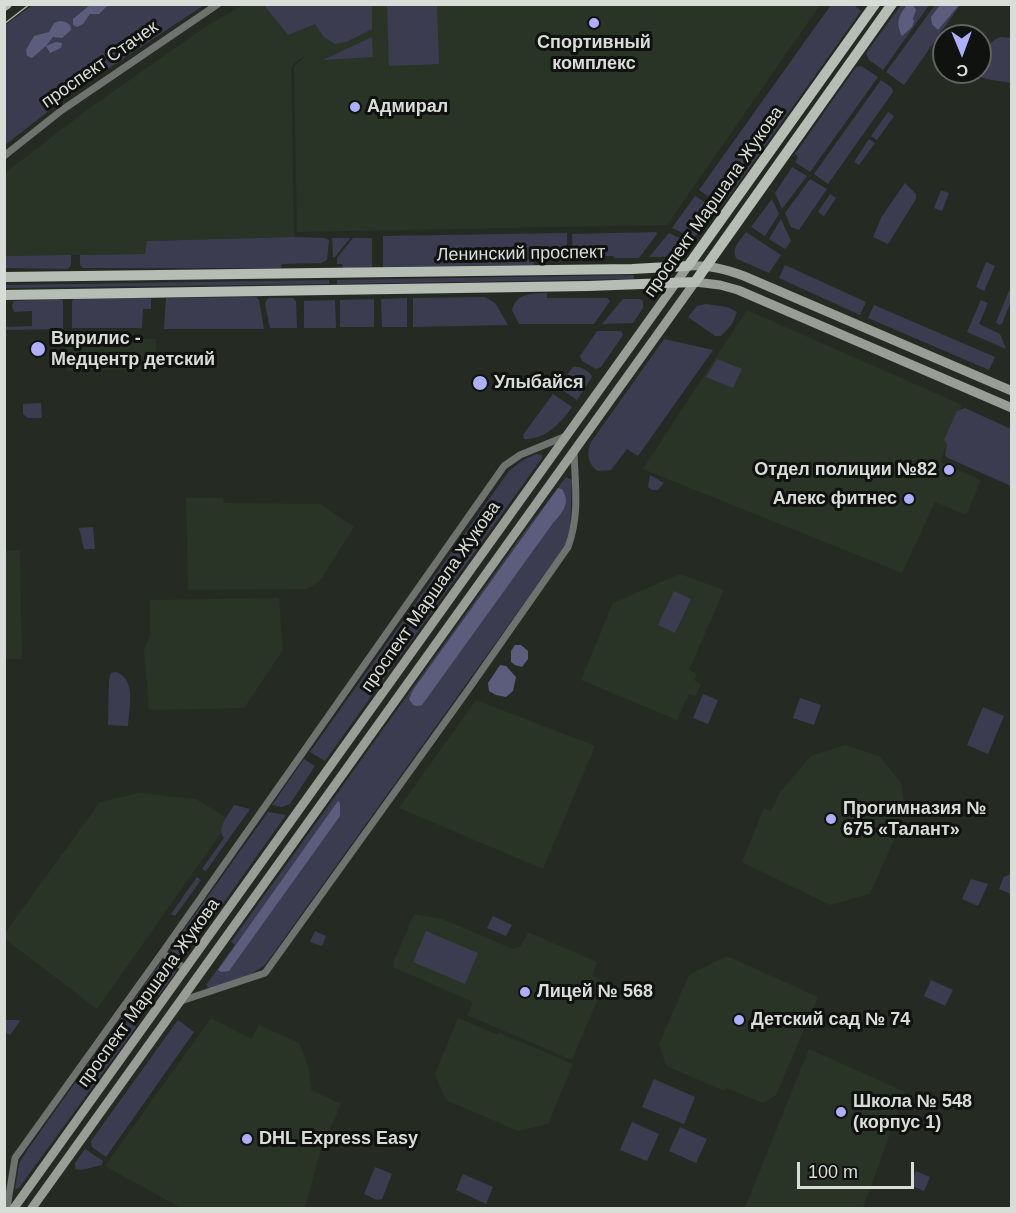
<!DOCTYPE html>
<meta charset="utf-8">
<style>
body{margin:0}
#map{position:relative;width:1016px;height:1213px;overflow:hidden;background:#252b23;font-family:Arial,sans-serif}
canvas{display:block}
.frame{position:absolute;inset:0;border:6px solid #d9ddd8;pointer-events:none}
.north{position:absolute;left:932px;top:24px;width:60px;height:60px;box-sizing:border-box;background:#10120f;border:2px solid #60635f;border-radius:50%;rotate:179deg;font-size:16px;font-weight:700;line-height:24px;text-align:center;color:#d9ddd8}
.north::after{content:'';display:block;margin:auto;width:21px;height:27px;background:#afaefa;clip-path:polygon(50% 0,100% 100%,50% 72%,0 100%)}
.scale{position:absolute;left:797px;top:1162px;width:117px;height:27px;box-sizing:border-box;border:3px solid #d9ddd8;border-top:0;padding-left:8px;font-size:18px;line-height:21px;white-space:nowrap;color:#d9ddd8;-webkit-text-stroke:4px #10120f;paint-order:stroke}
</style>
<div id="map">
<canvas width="1016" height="1213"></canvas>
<div class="frame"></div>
<div class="north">С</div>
<div class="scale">100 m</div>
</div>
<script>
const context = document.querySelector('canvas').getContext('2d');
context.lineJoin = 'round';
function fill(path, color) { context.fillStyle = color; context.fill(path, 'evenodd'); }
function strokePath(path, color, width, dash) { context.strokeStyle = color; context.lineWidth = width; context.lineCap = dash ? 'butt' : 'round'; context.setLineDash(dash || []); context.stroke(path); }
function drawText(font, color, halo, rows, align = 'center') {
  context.font = font + ' Arial,sans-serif'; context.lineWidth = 6; context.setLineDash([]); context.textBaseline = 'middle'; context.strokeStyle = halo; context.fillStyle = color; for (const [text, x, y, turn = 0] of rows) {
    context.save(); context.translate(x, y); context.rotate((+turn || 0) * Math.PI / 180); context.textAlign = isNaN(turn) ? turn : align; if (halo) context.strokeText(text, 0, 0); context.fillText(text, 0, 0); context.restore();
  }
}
const built = new Path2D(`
 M243,5H820L667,225L297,232L294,66L304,58L303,57L294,63L291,68L294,237L148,241L145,254L5,256V173L87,110L205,27Z
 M747,310L962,405L940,462L981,480L966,515L935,502L902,573L643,469Z
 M156,339V369L66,371L65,340Z
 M186,498H223L224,503L320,504L354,527L319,582L306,589L188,590Z
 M20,550L22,659H5V551Z
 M680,574L724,590L689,670L697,674L694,680L701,684L696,696L689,694L677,720L581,680L613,603Z
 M279,598L283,650L244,708L149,710L144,649L150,636V600Z
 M476,700L595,746L543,869L399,808Z
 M845,745L879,756L901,782L904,803L900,826L870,894L830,905L742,862L764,808L771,811L780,792L811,756Z
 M139,793L196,799L230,820L97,1009L5,939V933L100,802Z
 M414,914L442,919L513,949L520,947L528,933H530L597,962L592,976L605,982L572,1060L467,1015L473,1002L393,967L394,961Z
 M727,956L818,997L776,1095L763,1103L726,1088L725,1091L666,1066L659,1044L689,975Z
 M211,1018L251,1039L259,1025L299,1043L309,1069L311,1090L341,1104L320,1152L305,1208H181L105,1166Z
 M458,1018L496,1034L500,1033L573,1064L548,1124L518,1131L446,1100L435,1074Z
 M809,1049L905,1092L863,1208H745Z`);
const green = new Path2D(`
 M33,5H204L69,95L5,145L4,26Z
 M264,5H372V29L346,42L335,44L324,37L315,24L288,35Z
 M387,5H437L439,64L389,66Z
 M831,5H854L861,11L722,206L699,190Z
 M901,5H929L883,70L869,60L866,53Z
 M935,5H960L904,85L886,72Z
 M372,37L373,57L323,60Z
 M1000,37L1011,38V83L987,79L969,73L980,72C980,57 986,43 1000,37Z
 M861,66L878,77L810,172L795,162L798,157L795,154L856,67Z
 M881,80L892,88L893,92L828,184L814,174Z
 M888,112L894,116L877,140L871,136Z
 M869,139L875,143L859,165L854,162Z
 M792,167L807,176L782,209L775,193Z
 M810,179L827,189L799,230L791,227L785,213Z
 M905,183L916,194V199L888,244L873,237L882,216Z
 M941,190L949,193L942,211L934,208Z
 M830,194L836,198L824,216L818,212Z
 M695,196L715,209L694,238L672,228Z
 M772,199L779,214L765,236L751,227Z
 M781,219L791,241L785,249L769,239Z
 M656,232L657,234L639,258H614L613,256H602V259L573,257L572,234Z
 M746,232L781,255L769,273L737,259C730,249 740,241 746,232Z
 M567,233V260L534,262V265L383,267V236Z
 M669,233L688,242C679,258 665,257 649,257Z
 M294,237L325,238L329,240L327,260L321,263L282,264L281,268H83L80,265V255L145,254L147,241Z
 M332,238H350L335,257H333Z
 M353,238H372V267L343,268L342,264H337V258Z
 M71,255V265L68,269L5,268V256Z
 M986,262L995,266L984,291L976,287Z
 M785,265L866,302L860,315L779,278Z
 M634,275V279L337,284V280Z
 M329,280V284L4,288L5,285Z
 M1009,291H1011V301L1002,324L999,325L996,322Z
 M547,293V298H607L610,301L594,324H519L512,310C517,292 532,294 547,293Z
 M256,297L259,300L264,329H164L166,298Z
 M485,297L495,303L508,325L413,327V298Z
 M75,298H151V309H143L142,328H72V301Z
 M270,298H293L296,301L297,328H270L265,304L267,299Z
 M407,298V327H382L381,299Z
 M59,299L63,301V329L5,330L4,327L32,326V311L14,312L12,306L14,301Z
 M374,299V327H340V300Z
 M623,299H640L643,301V308L633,323L602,324Z
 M335,300L336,328H304V301Z
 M981,300L988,303L979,324L1000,334L1006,349L967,332Z
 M706,304L727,307L737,312L732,324L721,336H715L688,317L697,306Z
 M874,305L995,357L989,370L868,318Z
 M597,331H621L623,335L601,367L596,369L582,361L580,356Z
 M664,339L713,350L638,456L627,449L611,470L598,471C588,465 586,453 591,442Z
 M717,359L742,369L733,388L706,377Z
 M573,367C580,366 590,371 592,377L577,400L558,387Z
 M553,394L572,407C561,423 545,440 524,439L523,435Z
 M41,403L42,418H28L23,414V404Z
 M965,408L1011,429V486L948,458L945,455L947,444L944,440L957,411Z
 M536,454L542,455V458L325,761L310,752L509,471L523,460Z
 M650,475L664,483L658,490H652L648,487Z
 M566,477L572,480L570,527L565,546L265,965L251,974L210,989L206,985L235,945L231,942L522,535Z
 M93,527L95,549H84L79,528Z
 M674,591L691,599L675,633L658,625Z
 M116,672C137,680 129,707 128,726L108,725L109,680L111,673Z
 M703,694L718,700L708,724L693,718Z
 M800,698L821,705L814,725L793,718Z
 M983,707L1004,716L988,754L967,745Z
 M304,759L315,766L290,804L282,807L272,805Z
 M234,805L250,809L206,871L202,869L224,838C216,828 228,816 234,805Z
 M268,812L286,815L185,957C178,960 172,955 171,948Z
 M1011,874H1012L1011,894L999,889L1004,877Z
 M197,877L201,880L175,916L171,914Z
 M971,879L988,884L978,906L962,899Z
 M493,916L512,925L506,936L487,928Z
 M315,931L326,936L322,946L310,942Z
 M426,931L478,953L465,984L413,962Z
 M168,961L174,965L176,972L159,995L144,985L161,962Z
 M931,980L953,990L945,1006L924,996Z
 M141,990L151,998L133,1024L136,1027L19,1188L15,1189L19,1164L26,1152Z
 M6,1020H18L20,1021L10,1035L6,1033Z
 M178,1020L194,1032L106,1157L92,1147L91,1141Z
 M654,1079L695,1097L684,1124L642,1107Z
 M632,1122L659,1134L647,1161L620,1150Z
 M680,1127L707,1139L696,1163L669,1151Z
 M85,1149L103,1161L102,1165L81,1170L75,1169V1163Z
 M375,1167L392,1174L382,1199L377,1200L364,1194Z
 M916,1171L930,1177L924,1191L910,1185Z
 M463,1174L493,1187L486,1204L456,1190Z`);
const forest = new Path2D(`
 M90,5H106L107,6L99,14H90L83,24L77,27L73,25V19Z
 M907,5H913L916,10L913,18L914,22L912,27L902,36C895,22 899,15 907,5Z
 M940,5H959L938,30L932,24L931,17Z
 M60,21L66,22L70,25L71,30L62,38L53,37L46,46L56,42L62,43L61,48L50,53L46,46L32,58L27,56L26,50L34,36L49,32L54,23Z
 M558,488L562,489C571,503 563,512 553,523L422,705L417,706L413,705L409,699L413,690Z
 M515,645H521L528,651V659L522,667L515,665L511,662V651Z
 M500,665L506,666L516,677L513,691L506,697L496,695L489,691L488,683Z
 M338,801L340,803V816L229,971L221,972L218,970Z`);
const minor = new Path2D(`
 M4,156L62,110L218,4
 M162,953L186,969
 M181,1001L265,973L468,690L568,547C580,514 575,486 574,451
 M7,1208L15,1158L162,953L504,466L520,455L566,436`);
const secondary = new Path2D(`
 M14,1208L688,266C709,265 725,269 744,276L1012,391
 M32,1208L695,282L720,285L738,290L1012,408`);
const primary = new Path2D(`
 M4,6L7,4
 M4,277L632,269L688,266L875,4
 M4,295L588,286L695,282L892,4`);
const tram = new Path2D(`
 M4,24L30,4`);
const markers = [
 [594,23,6,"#afaefa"],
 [355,107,6,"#afaefa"],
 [38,349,8,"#afaefa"],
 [480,383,8,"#afaefa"],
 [949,470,6,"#afaefa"],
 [909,499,6,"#afaefa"],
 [831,819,6,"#afaefa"],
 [525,992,6,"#afaefa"],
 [739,1020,6,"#afaefa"],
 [841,1112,6,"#afaefa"],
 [247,1139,6,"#afaefa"]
];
const poiNames = [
 ["Спортивный",594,43,"center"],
 ["комплекс",594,64,"center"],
 ["Адмирал",367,107],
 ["Вирилис -",51,339],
 ["Медцентр детский",51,360],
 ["Улыбайся",494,383],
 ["Отдел полиции №82",937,470,"right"],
 ["Алекс фитнес",897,499,"right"],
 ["Прогимназия №",843,809],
 ["675 «Талант»",843,830],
 ["Лицей № 568",537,992],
 ["Детский сад № 74",751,1020],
 ["Школа № 548",853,1102],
 ["(корпус 1)",853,1123],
 ["DHL Express Easy",259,1139]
];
const streetNames = [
 ["проспект Стачек",100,65,-35],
 ["проспект Маршала Жукова",714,202,-55],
 ["Ленинский проспект",521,254,-1],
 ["проспект Маршала Жукова",431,597,-55],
 ["проспект Маршала Жукова",149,993,-54]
];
fill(built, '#293426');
fill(green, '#3c3c50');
fill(forest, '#5c5c7c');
strokePath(minor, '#6f736f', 7);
strokePath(secondary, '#989d96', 9);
strokePath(primary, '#b6bdb5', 10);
strokePath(tram, '#a9aea8', 1.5);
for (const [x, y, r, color] of markers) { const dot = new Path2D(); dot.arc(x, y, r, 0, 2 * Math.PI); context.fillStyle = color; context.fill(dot); strokePath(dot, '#10120f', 2); }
drawText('bold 18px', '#d9ddd8', '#10120f', poiNames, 'left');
drawText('18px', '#d9ddd8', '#10120f', streetNames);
</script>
